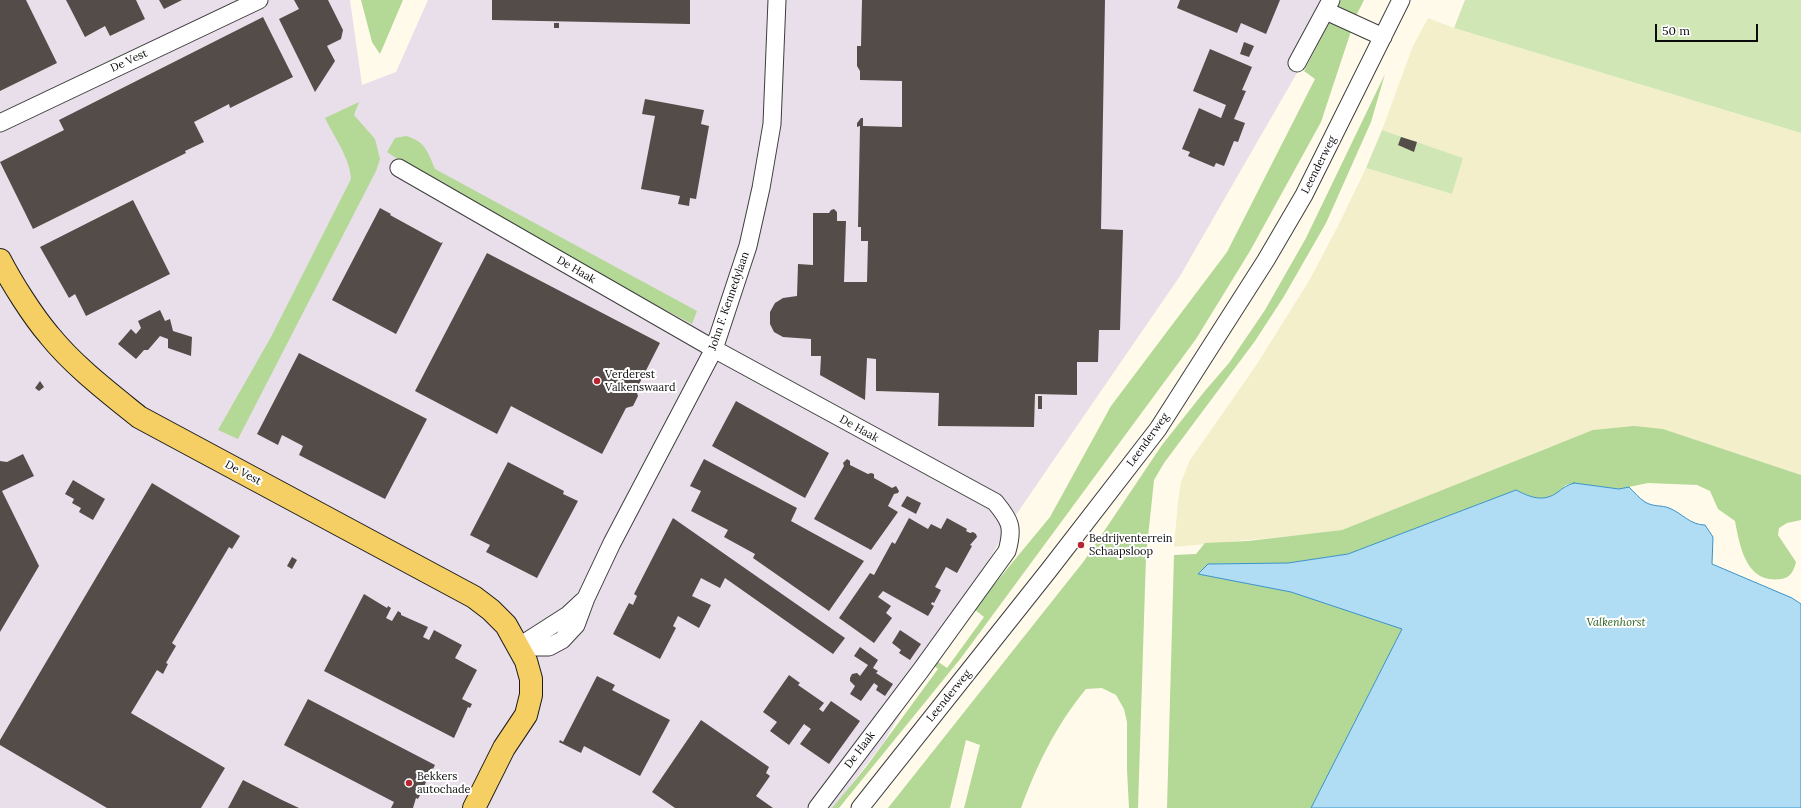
<!DOCTYPE html>
<style>
body{margin:0}
#map{position:relative;width:1801px;height:808px;overflow:hidden;background:#fffaea;font-family:Lora,serif}
canvas{display:block}
.scale{position:absolute;left:1655px;top:24px;width:103px;height:18px;box-sizing:border-box;border:2px solid #0b0b0b;border-top:0;padding-left:5px;font-size:12px;line-height:14px;white-space:nowrap;color:#0b0b0b;-webkit-text-stroke:3px #fff;paint-order:stroke}
</style>
<div id="map">
<canvas width="1801" height="808"></canvas>
<div class="scale">50 m</div>
</div>
<script>
const context = document.querySelector('canvas').getContext('2d');
context.lineJoin = 'round';
function fill(path, color) { context.fillStyle = color; context.fill(path, 'evenodd'); }
function strokePath(path, color, width, dash) { context.strokeStyle = color; context.lineWidth = width; context.lineCap = dash ? 'butt' : 'round'; context.setLineDash(dash || []); context.stroke(path); }
function drawText(font, color, halo, rows, align = 'center') {
  context.font = font + ' Lora,serif'; context.lineWidth = 4; context.setLineDash([]); context.textBaseline = 'middle'; context.strokeStyle = halo; context.fillStyle = color; for (const [text, x, y, turn = 0] of rows) {
    context.save(); context.translate(x, y); context.rotate((+turn || 0) * Math.PI / 180); context.textAlign = isNaN(turn) ? turn : align; if (halo) context.strokeText(text, 0, 0); context.fillText(text, 0, 0); context.restore();
  }
}
const industrial = new Path2D(`
 M0,0H350L362,85L396,72L428,0H1339L1180,276L1009,525L884,742L833,808H0Z`);
const farmland = new Path2D(`
 M1428,18L1454,28L1801,133V475L1663,429L1549,447L1467,481L1342,530L1302,535L1174,547L1178,501L1181,482L1190,460L1255,367L1309,281L1339,224L1366,168L1452,194L1462,158L1382,130L1413,46Z`);
const green = new Path2D(`
 M1465,0H1801V133L1454,28Z
 M1382,130L1463,158L1452,194L1366,168Z`);
const forest = new Path2D(`
 M361,0H403L380,54L372,42Z
 M1341,0H1364L1356,16L1321,122L1250,251L1196,339L961,658L839,808H832L866,767L938,669L933,665L937,661L947,668L984,617L974,609L1050,517L1111,406L1227,252L1315,79L1304,71Z
 M1385,74L1371,122L1326,223L1283,298L1255,341L1164,463L1154,480L1146,556L1138,808H1129L1127,770V722L1124,709L1116,695L1102,688L1086,689C1056,725 1037,765 1021,808H964L980,745L966,740L950,808H888L1084,561L1162,445L1204,392L1229,363L1265,310L1306,238Z
 M359,102L354,115L375,139L380,159L376,171L238,439L218,430L271,337L351,179C350,158 334,137 325,118Z
 M406,136C425,141 428,152 435,169L697,311L692,324L650,302L427,178L387,152L395,138Z
 M1634,426L1663,429L1801,475V520L1787,523L1779,528L1778,535L1796,562C1794,571 1790,578 1781,579C1746,584 1740,547 1735,521L1718,509L1710,491L1697,485L1648,483L1619,489L1574,483L1566,485L1556,494L1544,499L1534,498L1516,490L1348,554L1288,563L1208,564L1199,574L1291,592L1402,629L1311,808H1167L1174,555L1196,554L1205,543L1248,541L1342,530L1593,430Z`);
const water = new Path2D(`
 M1574,483L1619,489L1629,487C1634,492 1639,498 1645,502C1653,507 1662,505 1669,508C1682,513 1690,525 1705,525L1713,537L1712,564L1792,598L1801,604V808H1311L1402,629L1291,592L1198,574L1208,564L1288,563L1348,554L1516,490C1530,497 1543,503 1558,492C1563,488 1567,485 1574,483Z`);
const building = new Path2D(`
 M0,0H26L57,63L0,91Z
 M66,0H136L145,19L110,36L105,26L85,37Z
 M159,0H182L164,9Z
 M294,0H328L343,30L341,39L327,46L335,61L315,92L279,19L299,9Z
 M492,0H690V24L492,20Z
 M862,0H1105L1101,229L1123,230L1120,330H1099L1098,362H1077V395L1035,394L1034,427L938,426L939,393L876,391V359L867,358L865,400L820,375L821,356H811V339L783,337L774,332L770,324V312L775,303L783,298L797,296L798,264L813,265V213H829L831,210L834,209L837,212V221H846L844,282H867L868,241H861V227H858L860,126L857,127V123L861,118H863V126L902,127V81L860,80V71L857,66V46H861Z
 M1180,0H1280L1266,34L1241,23L1237,33L1177,8Z
 M263,17L293,77L230,108L229,104L194,122L204,142L185,151L186,153L33,229L0,162L64,130L59,120Z
 M554,23H559V28H554Z
 M1244,42L1254,46L1249,57L1240,54Z
 M1210,49L1252,67L1242,90L1246,91L1234,119L1245,123L1238,142L1234,141L1224,166L1216,163L1214,167L1188,156L1190,152L1182,149L1199,108L1221,118L1226,105L1193,91Z
 M645,99L704,110L701,124L709,126L696,199L690,198L689,206L678,204L680,196L641,189L655,116L642,114Z
 M1401,137L1417,142L1414,152L1398,145Z
 M133,200L170,274L86,316L75,294L69,298L40,247Z
 M380,208L391,214L390,215L441,243L443,242L396,334L332,300Z
 M487,253L660,343L636,390L638,396L633,406L626,408L602,454L511,406L497,434L415,391Z
 M160,310L165,321L170,319L173,331L192,337L191,356L168,348V339L160,336L148,350H144L136,359L118,344L131,329L136,334L141,328L138,321Z
 M299,353L427,419L385,499L299,455L303,446L282,435L278,445L257,434Z
 M40,381L44,387L39,391L35,388Z
 M1038,396H1042V409H1038Z
 M736,401L829,453L805,498L712,446Z
 M23,454L34,476L2,491L39,566L0,632V461L7,462Z
 M704,459L797,508L791,521L864,561L829,611L753,558L755,554L724,537L728,530L691,511L701,491L690,486Z
 M847,459L850,461V465L868,474L871,473L874,474V478L892,488L896,486L899,491L898,493L894,494L888,506L898,512L871,550L814,519L844,466L843,463Z
 M508,462L564,491L563,494L578,501L537,578L486,552L490,545L470,535Z
 M73,480L105,499L93,520L79,512L81,508L72,503L74,499L65,494Z
 M152,483L240,536L232,549L229,547L172,643L176,646L166,663L168,664L163,674L157,670L131,713L225,768L201,808H107L0,745V740Z
 M907,496L921,503L916,514L901,506Z
 M673,518L845,638L833,654L725,578L720,588L701,578L692,596L711,605L699,628L678,616L673,626L676,628L660,659L613,634L629,603L633,605L637,596L634,594Z
 M909,518L928,529L931,524L941,529L947,518L967,529L966,531L970,533L973,532L976,534L977,537L970,545L972,546L957,573L946,567L935,587L941,590L934,603L932,602L931,604L934,606L928,616L883,591L878,597L891,606L886,613L892,618L874,643L839,618L870,573L874,575L892,542L895,544Z
 M292,557L297,560L292,569L287,566Z
 M364,594L387,608L388,606L391,608L386,618L392,621L398,611L401,613V615L428,627L423,637L429,640L434,630L462,645L455,658L477,670L462,699L472,704L470,708L468,707L454,738L324,671Z
 M900,630L921,644L910,660L899,653L901,650L892,643Z
 M860,647L878,660L873,668L878,671L876,673L893,684L885,696L876,690L878,686L874,683L861,701L850,694L855,686L850,681V678L852,674L857,673L860,676L868,665L854,656Z
 M789,675L800,683L798,685L824,703L819,709L823,712L831,701L860,721L829,764L800,744L811,729L804,724L789,745L770,731L777,722L763,712Z
 M597,676L615,685L612,690L670,720L640,776L584,746L581,753L559,742L560,740L563,742Z
 M308,699L435,765L433,769L432,768L423,789L421,788L418,794L420,795L418,799L416,798L413,808H391L394,802L284,745Z
 M701,720L769,767L766,773L770,776L756,796L773,808H675L652,792Z
 M243,780L282,800L299,808H228Z`);
const minor = new Path2D(`
 M1326,11L1383,37
 M1297,63L1331,0
 M0,123L259,0
 M399,168L714,349L995,502C1010,520 1014,527 1007,551L921,670L817,808
 M518,647H549L562,640L576,625L586,598L612,543L714,349L748,246L761,188L772,124L777,0
 M518,647L568,615L583,601
 M860,808L1049,570L1158,429L1266,260L1304,195L1401,0`);
const major = new Path2D(`
 M0,260C12,283 32,315 49,335C74,366 108,392 139,417L474,597L491,610L506,625L526,661L531,679V695L526,715L504,748L474,808`);
const markers = [
 [597,381,4,"#b72731"],
 [1081,545,4,"#b72731"],
 [409,783,4,"#b72731"]
];
const streetNames = [
 ["De Vest",129,61,-25],
 ["Leenderweg",1319,165,-63],
 ["De Haak",576,270,30],
 ["John F. Kennedylaan",729,301,-71],
 ["De Haak",859,429,29],
 ["Leenderweg",1148,440,-54],
 ["De Vest",243,473,28],
 ["Leenderweg",949,696,-51],
 ["De Haak",860,750,-53]
];
const poiNames = [
 ["Verderest",605,375],
 ["Valkenswaard",605,388],
 ["Bedrijventerrein",1089,539],
 ["Schaapsloop",1089,552],
 ["Bekkers",417,777],
 ["autochade",417,790]
];
const parkNames = [
 ["Valkenhorst",1616,623]
];
fill(industrial, '#e9dfea');
fill(farmland, '#f3efcb');
fill(green, '#d0e7b5');
fill(forest, '#b4d895');
fill(water, '#b0dcf4');
strokePath(water, '#3993c9', 1);
fill(building, '#544c48');
strokePath(minor, '#3e3e3e', 19);
strokePath(major, '#1c1c1c', 24);
strokePath(minor, '#fff', 17);
strokePath(major, '#f5cf63', 22);
for (const [x, y, r, color] of markers) { const dot = new Path2D(); dot.arc(x, y, r, 0, 2 * Math.PI); context.fillStyle = color; context.fill(dot); strokePath(dot, '#fff', 1.5); }
drawText('11px', '#0b0b0b', '#fff', streetNames);
drawText('11px', '#0b0b0b', '#fff', poiNames, 'left');
drawText('italic 11px', '#2d611e', '#fff', parkNames);
</script>
